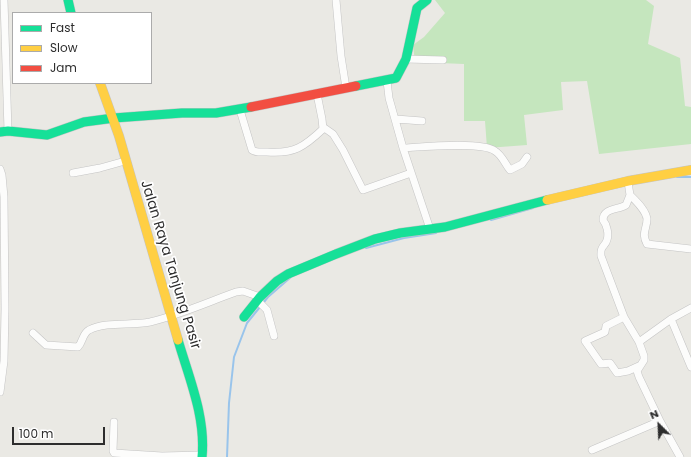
<!DOCTYPE html>
<style>
body{margin:0}
#map{position:relative;width:691px;height:457px;overflow:hidden;background:#eae9e4;font-family:Poppins,sans-serif}
canvas{display:block}
.legend{position:absolute;left:12px;top:12px;width:140px;height:72px;box-sizing:border-box;background:#fff;border:1px solid #ababab;margin:0;padding:5px 7px;list-style:none;font-size:12px;color:#2d2d2d}
.legend li{display:flex;align-items:center;gap:8px;height:20px}
.legend b{width:20px;border:1px solid #ababab}
.north{position:absolute;left:639px;top:405px;width:40px;height:40px;-webkit-text-stroke:3px #fff;paint-order:stroke;rotate:336deg;font-size:11px;font-weight:700;line-height:16px;text-align:center;color:#2d2d2d}
.north::after{content:'';display:block;margin:auto;width:14px;height:18px;background:#2d2d2d;clip-path:polygon(50% 0,100% 100%,50% 72%,0 100%)}
.scale{position:absolute;left:12px;top:427px;width:93px;height:18px;box-sizing:border-box;border:2px solid #2d2d2d;border-top:0;padding-left:5px;font-size:12px;line-height:14px;white-space:nowrap;color:#2d2d2d;-webkit-text-stroke:3px #fff;paint-order:stroke}
</style>
<div id="map">
<canvas width="691" height="457"></canvas>
<ul class="legend">
<li><b style="height:5px;background:#16e098"></b>Fast</li>
<li><b style="height:5px;background:#ffcf43"></b>Slow</li>
<li><b style="height:5px;background:#f24e42"></b>Jam</li>
</ul>
<div class="north">N</div>
<div class="scale">100 m</div>
</div>
<script>
const context = document.querySelector('canvas').getContext('2d');
context.lineJoin = 'round';
function fill(path, color) { context.fillStyle = color; context.fill(path, 'evenodd'); }
function strokePath(path, color, width, dash) { context.strokeStyle = color; context.lineWidth = width; context.lineCap = dash ? 'butt' : 'round'; context.setLineDash(dash || []); context.stroke(path); }
function drawText(font, color, halo, rows, align = 'center') {
  context.font = font + ' Poppins,sans-serif'; context.lineWidth = 3.5; context.setLineDash([]); context.textBaseline = 'middle'; context.strokeStyle = halo; context.fillStyle = color; for (const [text, x, y, turn = 0] of rows) {
    context.save(); context.translate(x, y); context.rotate((+turn || 0) * Math.PI / 180); context.textAlign = isNaN(turn) ? turn : align; if (halo) context.strokeText(text, 0, 0); context.fillText(text, 0, 0); context.restore();
  }
}
const green = new Path2D(`
 M435,0H646L654,6L648,44L680,58L685,106L691,107V144L599,154L587,81L561,82L563,110L524,115L527,145L487,148L485,121H464V64L415,62L413,45L424,37L445,13Z`);
const stream = new Path2D(`
 M677,177H691
 M491,220L533,208
 M366,248L404,238L436,233
 M227,457L229,403L234,357L247,323L268,297L291,277`);
const street = new Path2D(`
 M4,0L8,131
 M336,0L341,56L346,88
 M406,59L443,60
 M387,81L389,98L403,148L430,229
 M240,110L252,150C256,153 261,152 267,152C294,154 304,147 323,129L322,119L317,94
 M396,119L422,121
 M323,127L333,134L343,150L363,190L411,173
 M403,148C421,147 482,141 495,151C502,155 505,164 510,170L522,164L527,157
 M0,169L2,175L4,197L5,309L4,361L0,392
 M73,173L100,168L125,161
 M628,182L630,195L626,205C618,210 603,208 603,220C607,225 609,234 607,240C605,247 600,245 601,256L624,317L639,342L644,356V360L637,371L639,377L660,421L680,457
 M630,195C636,201 646,210 647,219C647,229 641,233 647,244L691,249
 M258,301L267,310L274,336
 M624,317L606,326L605,332L585,341L601,364L610,363L617,373L628,371L639,366
 M671,319L691,367
 M33,333L46,345L78,347C83,342 82,334 89,330C107,321 131,326 150,322C179,315 208,302 236,292L243,291L260,297
 M639,342L671,319L691,308
 M114,422L113,451L114,453L162,456L202,455
 M592,450L660,421`);
const fast = new Path2D(`
 M68,0L71,13
 M356,86L396,78L406,59L417,8L427,0
 M0,132L8,131L47,135L84,122L114,118L182,113H216L251,107
 M244,317L260,297L277,281L288,274L336,254L375,239L400,233L445,227L547,200
 M178,340C189,378 206,417 202,457`);
const slow = new Path2D(`
 M100,83L119,136L178,340
 M547,200L628,181L691,170`);
const jam = new Path2D(`
 M251,107L356,86`);
const streetNames = [
 ["Jalan Raya Tanjung Pasir",170,265,73]
];
fill(green, '#c5e6be');
strokePath(stream, '#99c4eb', 2);
strokePath(street, '#c4c4c4', 8);
strokePath(fast, '#c4c4c4', 10);
strokePath(slow, '#c4c4c4', 10);
strokePath(jam, '#c4c4c4', 10);
strokePath(street, '#fcfcfb', 7);
strokePath(fast, '#16e098', 9);
strokePath(slow, '#ffcf43', 9);
strokePath(jam, '#f24e42', 9);
drawText('14px', '#2d2d2d', '#fff', streetNames);
</script>
